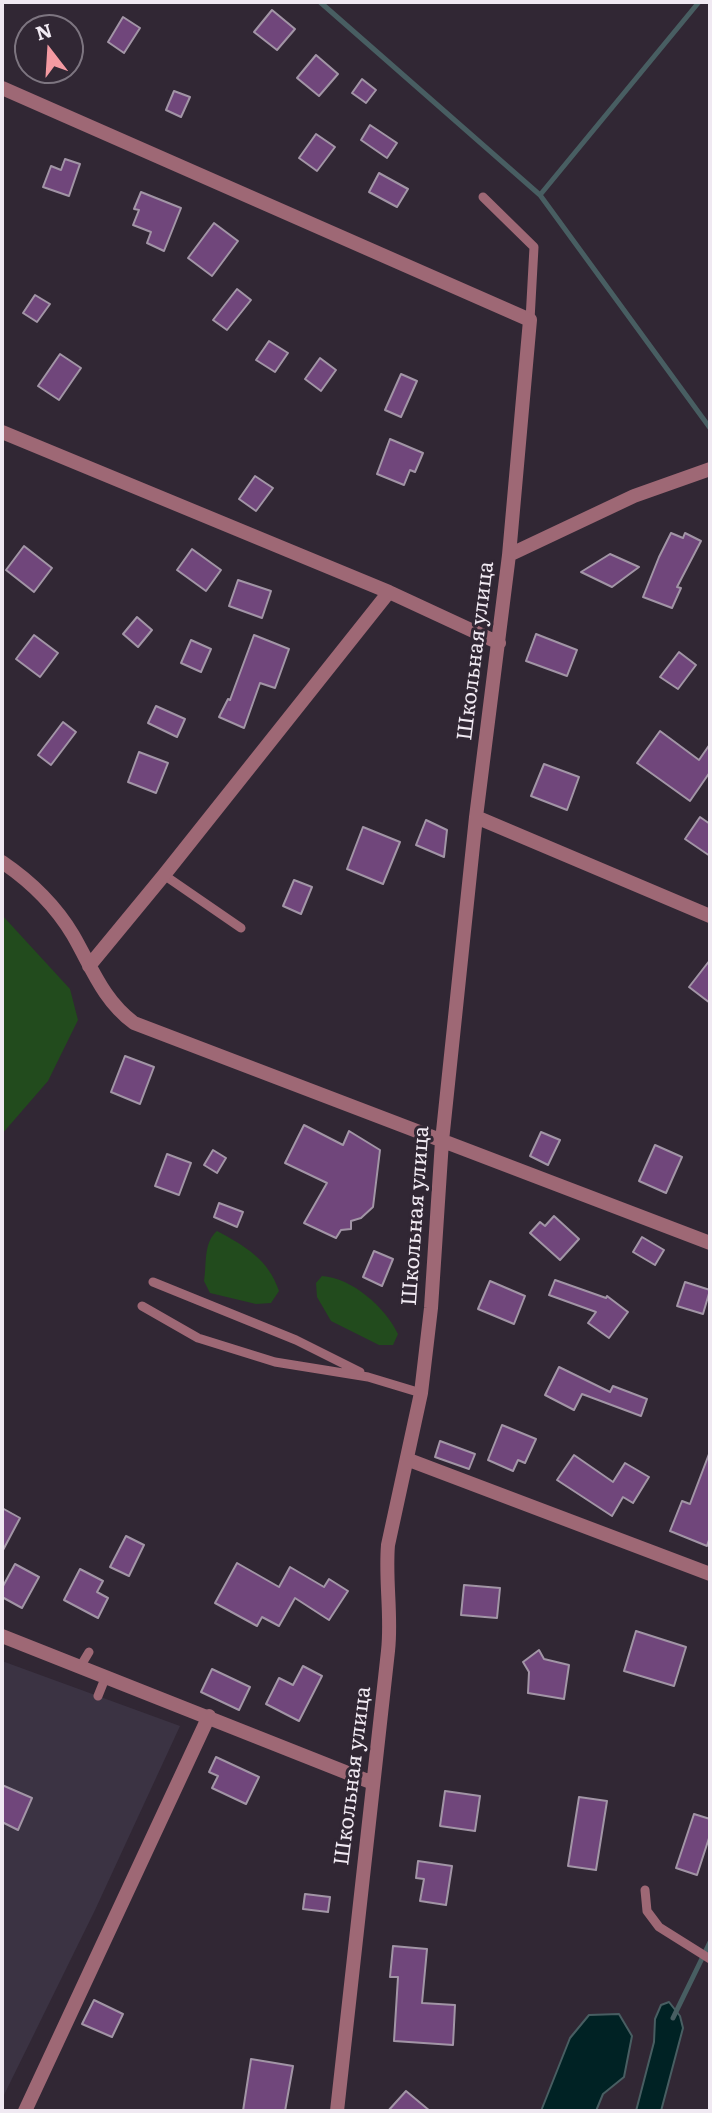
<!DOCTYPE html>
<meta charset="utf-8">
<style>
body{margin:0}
#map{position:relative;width:712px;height:2113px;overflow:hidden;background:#312734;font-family:Literata,serif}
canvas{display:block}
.frame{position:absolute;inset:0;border:4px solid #f0e9f2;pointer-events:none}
.north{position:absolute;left:14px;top:14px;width:70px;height:70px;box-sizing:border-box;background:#312734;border:2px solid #7d7580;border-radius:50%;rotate:343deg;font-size:19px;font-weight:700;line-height:28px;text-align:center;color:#f0e9f2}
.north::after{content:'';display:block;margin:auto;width:24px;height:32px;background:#f49aa2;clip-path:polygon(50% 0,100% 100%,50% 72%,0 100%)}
</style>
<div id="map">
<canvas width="712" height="2113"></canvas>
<div class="frame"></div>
<div class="north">N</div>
</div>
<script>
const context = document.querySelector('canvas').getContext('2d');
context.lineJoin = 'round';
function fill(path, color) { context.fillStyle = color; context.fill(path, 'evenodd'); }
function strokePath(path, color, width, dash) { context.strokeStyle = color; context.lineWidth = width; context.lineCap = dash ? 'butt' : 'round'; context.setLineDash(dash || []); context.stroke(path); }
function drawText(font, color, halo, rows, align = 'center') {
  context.font = font + ' Literata,serif'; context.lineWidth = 6; context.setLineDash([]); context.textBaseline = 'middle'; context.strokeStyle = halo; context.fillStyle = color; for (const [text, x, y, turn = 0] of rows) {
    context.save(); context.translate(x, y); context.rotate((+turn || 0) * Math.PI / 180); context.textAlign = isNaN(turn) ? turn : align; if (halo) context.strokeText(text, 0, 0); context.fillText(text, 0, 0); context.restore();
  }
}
const education = new Path2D(`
 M2,1661L180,1726L95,1910L2,2099Z`);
const green = new Path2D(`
 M2,915L70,989L78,1020L48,1081L2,1134Z
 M217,1231C245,1246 269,1260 279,1291L271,1303L256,1304L210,1293L204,1281C207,1264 203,1243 217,1231Z
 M322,1276C352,1278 385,1307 398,1334L393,1345H379L331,1321L317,1297L316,1283Z`);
const water = new Path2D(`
 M669,2002L680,2016L683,2028L661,2111H636L654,2042L655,2019L661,2005Z
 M619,2014L632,2036L624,2077L603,2094L596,2111H541L570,2038L589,2015Z`);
const stream = new Path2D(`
 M320,2L540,195L710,428
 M540,195L699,2
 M673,2018L710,1942`);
const building = new Path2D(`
 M272,10L295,29L277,50L254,32Z
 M123,17L140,28L124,53L108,42Z
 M316,55L338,74L319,96L297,78Z
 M362,79L376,90L366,103L352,93Z
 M174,91L190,97L181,117L166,110Z
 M370,125L397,143L387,158L361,140Z
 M316,134L335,147L317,171L299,158Z
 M65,159L80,164L69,196L43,187L51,166L61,170Z
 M379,173L408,189L397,207L369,192Z
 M141,192L181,208L164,251L147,243L151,232L133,225L139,210L134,209Z
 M214,223L238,241L212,276L188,258Z
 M237,289L251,300L227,330L213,320Z
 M35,295L50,304L37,322L23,313Z
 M269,341L288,353L275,372L256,360Z
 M60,354L81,368L59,400L38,386Z
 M320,358L336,370L321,391L305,379Z
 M401,374L417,381L401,417L385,410Z
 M390,439L423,453L415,472L410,470L404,485L377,474Z
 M255,476L273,488L256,511L239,499Z
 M671,533L683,538L685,533L701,541L677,587L681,588L672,608L643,597L659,557Z
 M24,546L52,568L34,592L6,570Z
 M192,549L221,570L206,591L177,570Z
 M610,554L639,567L612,587L581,572Z
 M238,580L271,591L262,618L229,606Z
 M137,617L152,630L138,647L123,634Z
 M536,634L577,650L567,676L526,661Z
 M34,635L58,653L40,677L16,659Z
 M254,635L289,649L275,688L260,683L244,728L219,717L228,699L230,700Z
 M191,640L211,649L201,672L181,663Z
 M679,652L696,665L678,689L660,677Z
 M156,706L185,719L177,737L148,723Z
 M63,722L76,732L51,765L38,755Z
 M660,731L699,760L710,744V772L690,801L637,763Z
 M139,752L168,763L156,793L128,782Z
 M544,764L579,777L567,810L531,796Z
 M700,817L710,824V856L685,839Z
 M426,820L447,830L444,857L416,845Z
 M363,827L400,842L383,884L347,869Z
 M294,880L312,887L301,914L283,906Z
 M710,960V1003L689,987Z
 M125,1056L154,1067L140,1104L111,1092Z
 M304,1125L343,1145L349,1131L380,1150L373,1207L361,1218L351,1221V1229L341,1230L336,1238L304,1223L327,1183L285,1163Z
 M541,1132L560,1140L548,1165L530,1156Z
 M655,1145L682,1157L666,1193L639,1181Z
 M213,1150L226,1158L217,1173L204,1165Z
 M167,1154L191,1163L179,1195L155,1186Z
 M219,1203L243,1212L237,1227L214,1217Z
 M554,1216L579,1239L560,1260L530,1233L540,1222L545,1226Z
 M642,1237L664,1250L655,1265L633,1252Z
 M374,1251L393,1259L382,1286L363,1277Z
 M555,1280L606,1298L607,1296L628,1312L609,1338L588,1323L596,1312L549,1295Z
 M490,1281L525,1296L514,1324L478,1309Z
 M685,1282L710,1290L703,1314L677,1306Z
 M559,1367L610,1392L613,1386L647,1399L641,1416L582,1394L574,1410L545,1395Z
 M502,1425L536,1439L525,1463L518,1460L513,1471L488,1460Z
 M440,1441L475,1454L469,1469L435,1457Z
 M709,1454L710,1537L707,1546L670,1531L682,1501L690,1504Z
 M574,1455L613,1482L625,1463L649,1477L633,1503L623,1497L612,1516L557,1480Z
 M2,1508L20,1518L2,1552Z
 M126,1536L144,1545L129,1576L110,1567Z
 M237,1563L279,1587L290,1567L324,1587L329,1579L348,1591L329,1620L295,1598L279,1626L262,1617L257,1626L215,1603Z
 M15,1564L39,1577L22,1608L2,1597V1588Z
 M80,1569L103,1581L97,1592L108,1598L98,1618L64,1600Z
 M464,1585L500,1588L497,1618L461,1615Z
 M636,1631L686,1647L674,1686L624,1671Z
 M539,1650L544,1659L569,1665L564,1699L528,1693L529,1672L523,1662Z
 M303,1666L322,1676L299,1721L266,1704L279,1678L293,1685Z
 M212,1669L250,1687L239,1710L201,1692Z
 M216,1757L259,1777L246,1804L212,1788L218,1776L209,1772Z
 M2,1785L32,1798L18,1830L2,1822Z
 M445,1791L480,1796L475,1831L440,1826Z
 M579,1797L607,1801L596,1870L568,1866Z
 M694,1814L710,1819V1835L697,1875L676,1868Z
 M418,1861L452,1866L446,1905L420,1901L424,1879L416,1878Z
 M305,1894L330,1897L328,1912L303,1909Z
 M393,1946L427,1949L422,2003L455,2005L453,2045L394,2041L398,1977H390Z
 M94,2000L123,2014L112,2037L82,2024Z
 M251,2059L293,2066L285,2111H243Z
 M406,2091L430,2111H388Z`);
const service = new Path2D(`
 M483,197L534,247L530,320
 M164,875L241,928
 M153,1282L296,1340L360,1372
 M142,1306L198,1338L275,1362L368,1377L421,1393
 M80,1667L89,1652
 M98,1696L106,1676
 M645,1890L647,1911L659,1927L710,1959`);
const minor = new Path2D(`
 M2,88L530,320L509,555L476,817L442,1141L431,1308L421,1393L388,1545C385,1581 392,1616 388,1651L337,2111
 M2,432L389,592L499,643
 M509,555L634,496L710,469
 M476,817L710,916
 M2,862C30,881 55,905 73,935C92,968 103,1000 134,1023L710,1243
 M89,966L164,875L389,592
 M409,1460L710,1574
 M2,1636L373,1783
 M25,2111L209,1716`);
const streetNames = [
 ["Школьная улица",476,651,-83],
 ["Школьная улица",416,1216,-86],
 ["Школьная улица",353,1776,-83]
];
fill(education, '#3b3343');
fill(green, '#224b1d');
fill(water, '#002224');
strokePath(water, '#485e62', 2);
strokePath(stream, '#485e62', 5);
fill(building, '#70467b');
strokePath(building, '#a295a6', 2);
strokePath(service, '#9e6875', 9);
strokePath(minor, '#9e6875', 14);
drawText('21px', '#f0e9f2', '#312734', streetNames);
</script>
